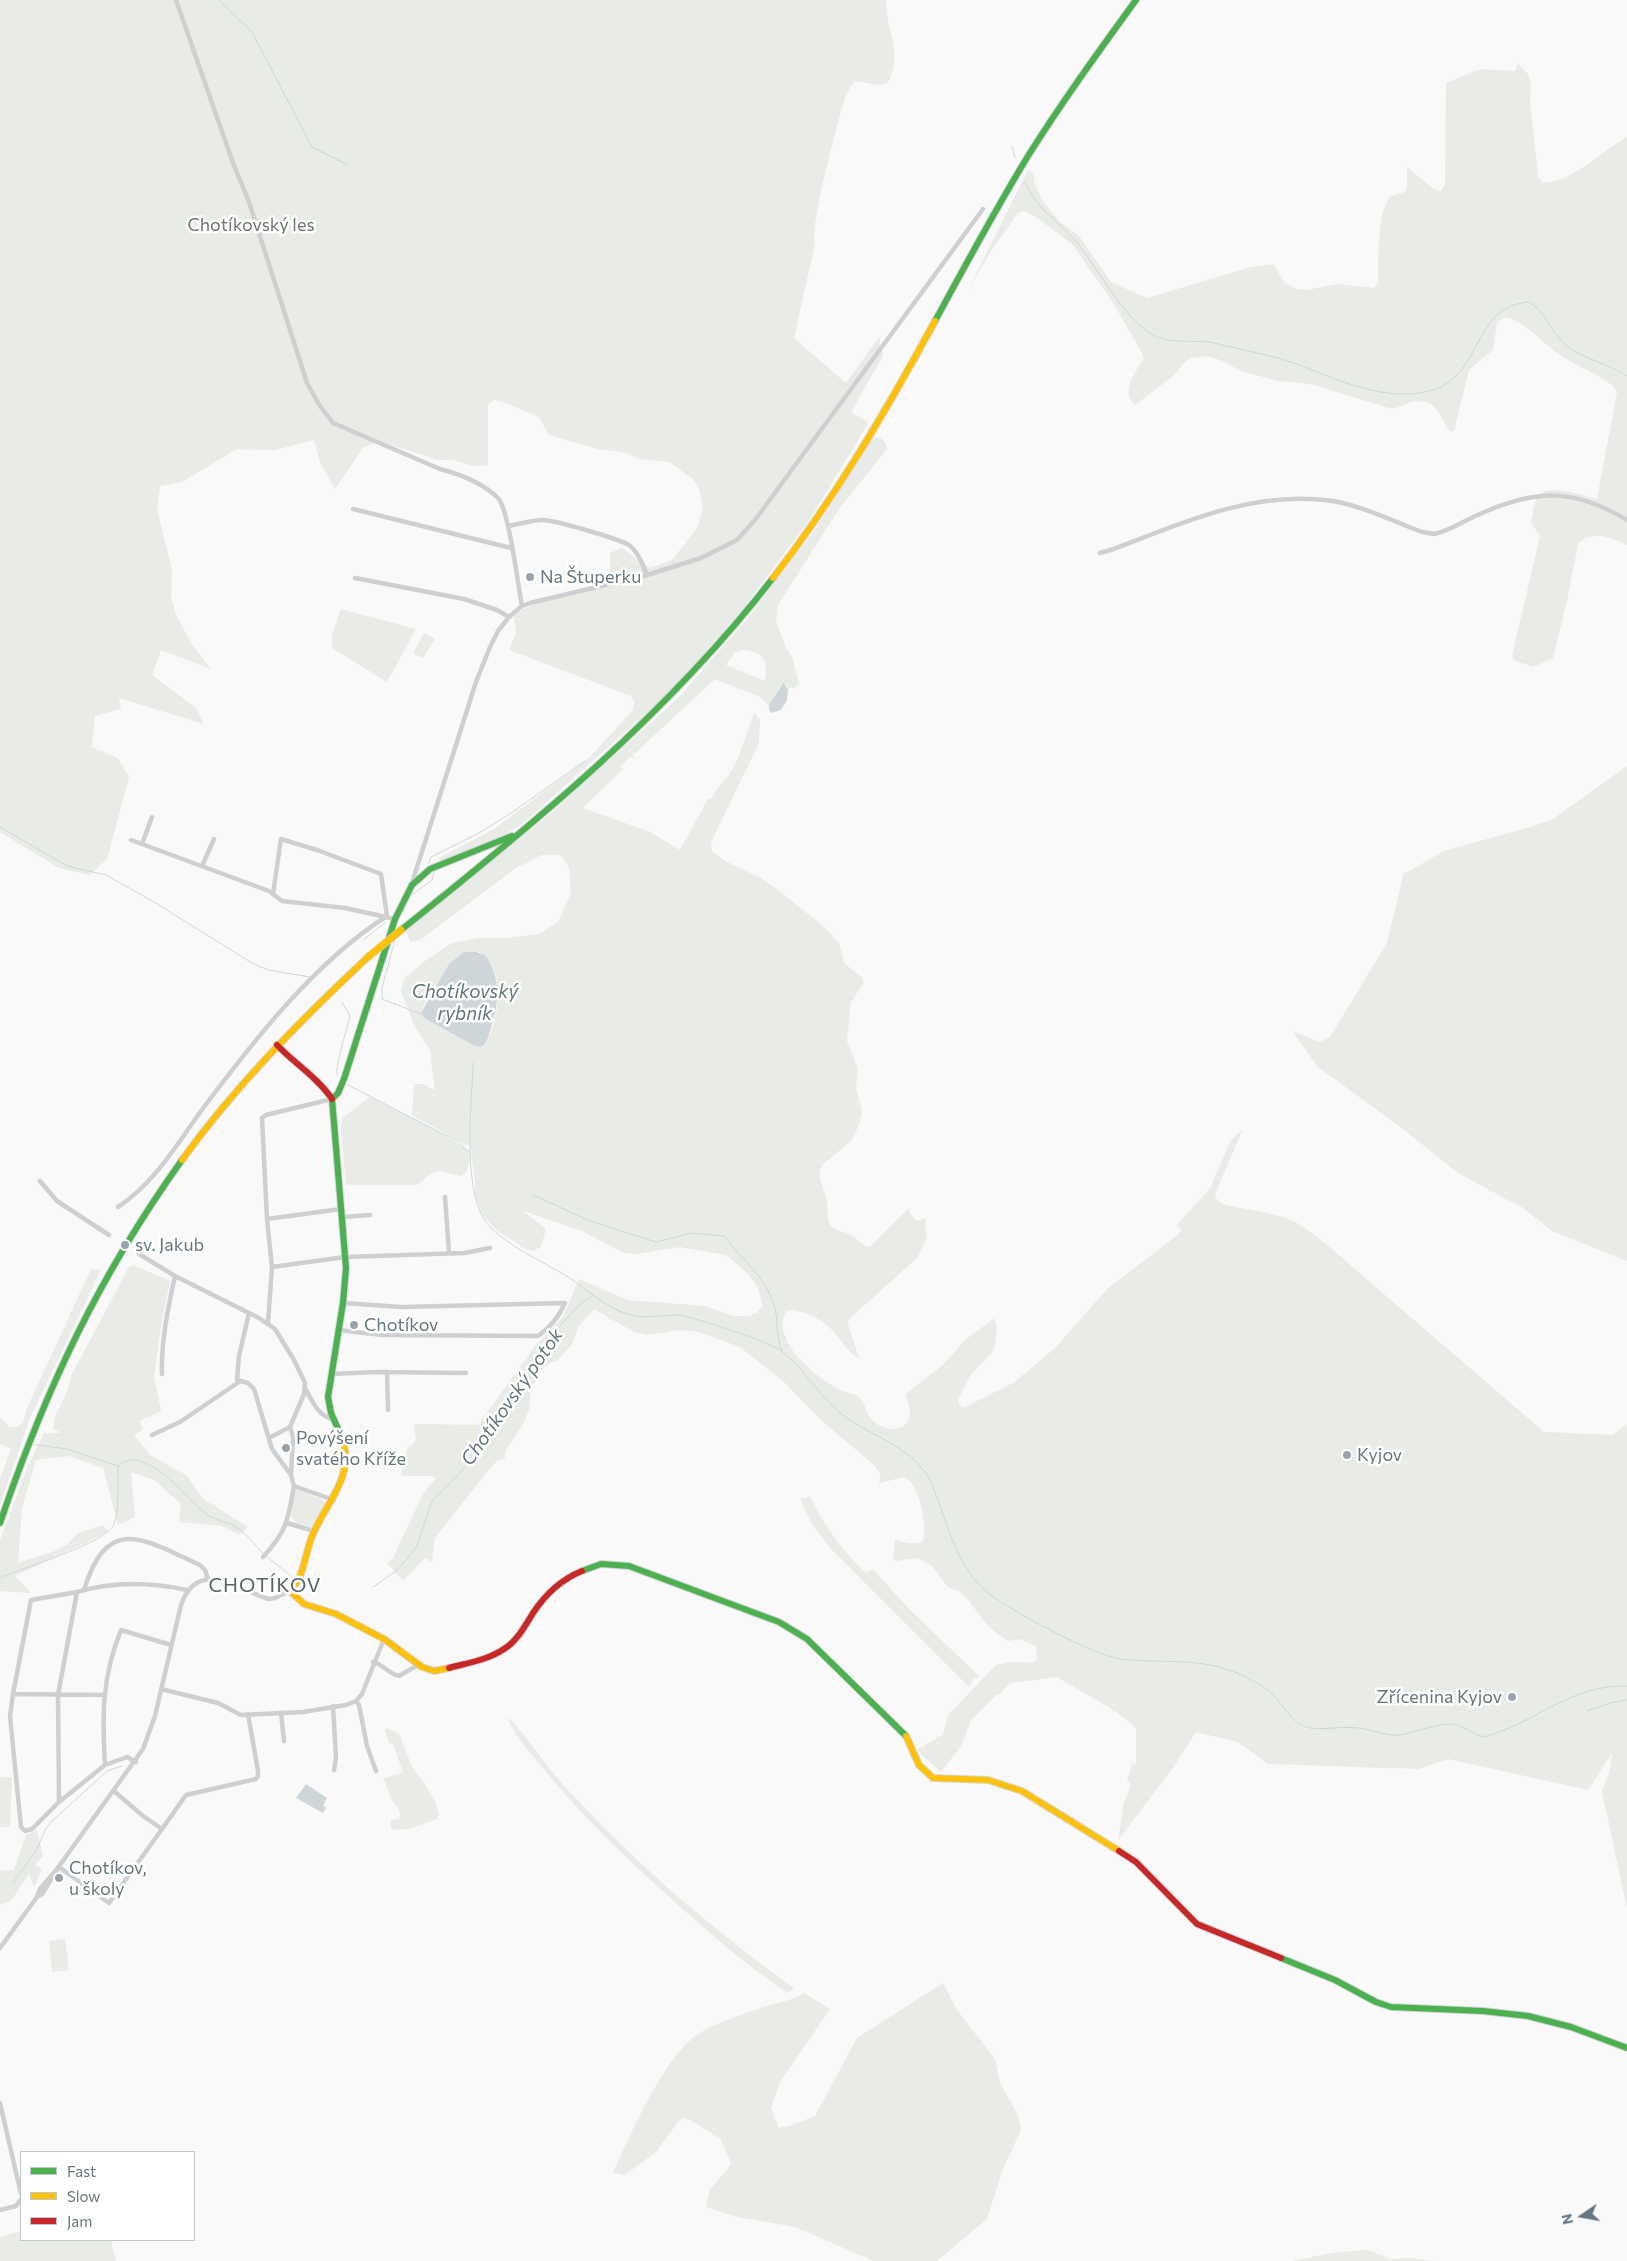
<!DOCTYPE html>
<meta charset="utf-8">
<style>
body{margin:0}
#map{position:relative;width:1627px;height:2261px;overflow:hidden;background:#f9f9f9;font-family:Commissioner,sans-serif}
canvas{display:block}
.legend{position:absolute;left:20px;top:2151px;width:175px;height:90px;box-sizing:border-box;background:#fff;border:1px solid #c1c8cd;margin:0;padding:6px 9px;list-style:none;font-size:15px;color:#657683}
.legend li{display:flex;align-items:center;gap:10px;height:25px}
.legend b{width:25px;border:1px solid #c1c8cd}
.north{position:absolute;left:1557px;top:2191px;width:50px;height:50px;-webkit-text-stroke:4px #fff;paint-order:stroke;rotate:258deg;font-size:14px;font-weight:700;line-height:20px;text-align:center;color:#657683}
.north::after{content:'';display:block;margin:auto;width:18px;height:22px;background:#657683;clip-path:polygon(50% 0,100% 100%,50% 72%,0 100%)}
</style>
<div id="map">
<canvas width="1627" height="2261"></canvas>
<ul class="legend">
<li><b style="height:6px;background:#4caf50"></b>Fast</li>
<li><b style="height:6px;background:#ffc107"></b>Slow</li>
<li><b style="height:6px;background:#c62828"></b>Jam</li>
</ul>
<div class="north">N</div>
</div>
<script>
const context = document.querySelector('canvas').getContext('2d');
context.lineJoin = 'round';
function fill(path, color) { context.fillStyle = color; context.fill(path, 'evenodd'); }
function strokePath(path, color, width, dash) { context.strokeStyle = color; context.lineWidth = width; context.lineCap = dash ? 'butt' : 'round'; context.setLineDash(dash || []); context.stroke(path); }
function drawText(font, color, halo, rows, align = 'center') {
  context.font = font + ' Commissioner,sans-serif'; context.lineWidth = 5; context.setLineDash([]); context.textBaseline = 'middle'; context.strokeStyle = halo; context.fillStyle = color; for (const [text, x, y, turn = 0] of rows) {
    context.save(); context.translate(x, y); context.rotate((+turn || 0) * Math.PI / 180); context.textAlign = isNaN(turn) ? turn : align; if (halo) context.strokeText(text, 0, 0); context.fillText(text, 0, 0); context.restore();
  }
}
const green = new Path2D(`
 M0,0H886C885,29 905,56 887,83C876,88 866,80 854,82C851,87 848,90 846,96C839,114 809,230 815,243L794,338L846,383L879,337L883,356L851,412L869,422L810,519L741,611L672,690L521,825L500,837L442,861L437,859L494,829L590,757L633,710L635,703L631,696L509,650L516,633L514,616C536,597 581,593 610,586V553L622,548L649,568L672,560L697,528L703,509L699,488L693,479L669,462L639,459L626,453L598,449L549,435L539,417C528,413 504,401 494,400L488,405V465L473,466L453,460H438L388,444L374,443L363,448L335,489L320,462L314,440L275,450L237,449L182,482L160,486L157,509L172,569L171,597L176,615L193,646L211,669L161,650L152,675L196,708L204,724L119,698L121,709L95,716L92,747L118,758L129,777L107,859L90,875L59,868L0,832Z
 M1517,63L1528,74L1531,84L1530,100L1538,175L1542,182C1568,186 1604,149 1627,137V545C1611,538 1592,529 1578,544L1568,596L1553,658L1533,667L1514,660L1512,656L1540,536L1531,523C1533,515 1534,501 1538,496C1548,483 1584,496 1597,499L1617,392C1612,382 1599,377 1589,371C1578,365 1566,360 1556,352C1542,342 1522,320 1506,317L1497,322L1493,350L1469,370L1454,431L1450,432C1440,418 1436,396 1412,402C1403,404 1399,409 1389,408L1311,384L1278,381L1241,371L1220,360L1207,356L1191,358L1185,362L1173,376L1135,405C1120,391 1135,372 1144,359L1141,351L1112,301L1072,244L1036,217L1024,211L1018,213L993,248L968,290L1028,170L1033,173L1035,185L1044,203L1060,222L1079,236L1111,282L1142,296L1147,298L1251,267L1273,264L1285,283L1297,289L1306,290L1339,284L1374,288L1378,282C1379,260 1376,212 1391,196L1405,192L1407,188V167L1435,190L1441,191L1445,184L1446,83L1480,69L1514,71L1517,68Z
 M879,437L885,442L887,449L839,509L778,605L776,621L786,648L792,656L799,684L794,688L788,689L787,686L781,684L769,706L760,697L715,679L633,755L634,758L629,757L620,767L623,769L583,808L650,832L680,850L708,799L712,798C716,788 722,784 728,776C741,758 746,733 754,713L760,720L759,743L714,836L711,843L712,851L727,862L759,877L778,890L823,926L839,943L844,963L863,978V984L851,1002L847,1041L858,1069L856,1088L862,1111L859,1125L851,1141L822,1165C816,1178 825,1189 827,1202C828,1209 827,1216 829,1223C835,1232 845,1231 853,1236C860,1241 862,1246 870,1247L909,1208L910,1213L916,1221L927,1218L925,1224L927,1238L917,1258L847,1321L859,1358C848,1353 840,1338 831,1329C821,1318 802,1310 788,1310C765,1336 819,1381 841,1390C847,1393 854,1393 859,1397C866,1404 866,1414 872,1420C884,1432 910,1434 910,1412C910,1406 907,1399 905,1394L943,1365L965,1340L995,1318L997,1329L994,1350L970,1376L958,1399L960,1406L963,1408L1013,1383L1024,1374L1055,1348L1108,1288L1175,1237L1182,1230L1177,1225L1210,1188L1231,1140L1243,1129L1215,1194L1216,1198L1222,1204C1245,1210 1268,1211 1291,1220C1303,1225 1315,1236 1326,1244L1544,1432L1613,1435L1627,1424V1909L1602,1791L1610,1770L1612,1753L1588,1790L1448,1759L1419,1769L1268,1764L1238,1742L1196,1732L1172,1769L1118,1840L1124,1802L1130,1788V1783L1127,1780L1132,1765L1130,1762L1136,1765V1728L1117,1712L1057,1677L1010,1683L1000,1694L996,1695L971,1720L961,1746L941,1772L916,1750L943,1735L948,1715L996,1665L1009,1662L1032,1663L1037,1659L1036,1646L1020,1639L1008,1641L1003,1638L988,1626L968,1600L960,1592L948,1587L931,1565L917,1558L896,1561L893,1558L895,1539C904,1543 913,1545 922,1542L924,1538C926,1524 920,1482 903,1477L877,1484L880,1481V1474L874,1465L823,1422L784,1382L740,1347L698,1332L679,1330L647,1335L634,1332L594,1309L579,1326L572,1344L557,1361L551,1362L541,1371L539,1378L531,1387L529,1410L523,1424L505,1452V1458L497,1461L490,1468L435,1538L432,1562L425,1558L403,1581L387,1563L393,1558L423,1494L436,1478L431,1476H403L401,1474L408,1459L406,1452L408,1447L411,1446L416,1440L414,1424L478,1425L535,1346L563,1317L579,1279L628,1300L705,1306L733,1316H749L756,1313L763,1307L758,1288L749,1275L726,1255L680,1247L637,1254L624,1253L582,1231L523,1211L546,1229L541,1247L533,1251L528,1250L496,1230L484,1217L475,1197V1180L470,1147L471,1144L466,1145L412,1115L414,1084H423L435,1091L430,1050L415,1027L401,991L404,979L422,963L452,943L479,938H506L539,934L558,922L571,893L569,868L561,855H541L516,868L420,940L410,942L406,929L550,814L679,697L748,618L818,525L871,439ZM744,650C765,652 768,662 765,681L726,665L735,652ZM467,952H480C485,957 491,962 493,968C502,990 498,1025 484,1045H473L424,1018L422,1008L437,987L449,964Z
 M341,609L416,629L387,682L332,648V635Z
 M424,633L435,639L423,658L413,653Z
 M1627,766V1261L1552,1231L1523,1208L1458,1173L1399,1126L1318,1067L1292,1031L1320,1042L1330,1037L1387,943L1404,872L1406,873L1444,851L1534,826L1553,819Z
 M370,1097L441,1133L468,1150L470,1159L466,1173L460,1176C453,1175 442,1170 435,1172C427,1173 424,1183 415,1185H346L341,1128L342,1118Z
 M133,1265L170,1281L161,1326L154,1376L161,1411L140,1421L143,1430L134,1435L150,1455L187,1476L203,1499L248,1527L240,1535L222,1526L179,1522L181,1504L154,1480L131,1472L135,1517L118,1525L103,1468L69,1456L36,1460L22,1508L18,1563L55,1551L67,1545L78,1533L103,1525L108,1532L15,1576L31,1593L0,1591V1540L29,1463L44,1433H60L53,1428L55,1416L66,1394L72,1374L129,1267Z
 M91,1269L101,1270L30,1418L0,1505V1478L11,1449L0,1444V1417L10,1427H17L23,1422L27,1408Z
 M297,1489L322,1499L326,1504L312,1527L296,1523L291,1516L294,1493Z
 M810,1497C825,1526 841,1550 866,1573L873,1569L909,1609L979,1676L976,1679L974,1678L969,1687L830,1548L812,1524L800,1499Z
 M508,1717C530,1739 546,1767 568,1790C635,1863 713,1930 794,1988L788,1992L785,1991C747,1966 712,1935 678,1905C628,1860 579,1814 537,1761C527,1749 511,1732 508,1717Z
 M386,1728L399,1734C404,1745 407,1756 412,1766C422,1782 435,1795 439,1814L437,1819C426,1823 401,1834 391,1828V1820L399,1819C403,1808 394,1806 391,1798C388,1792 387,1785 383,1779L403,1772L393,1744L389,1743L385,1732Z
 M0,1777H12L10,1827H0Z
 M37,1830L43,1856L35,1865L42,1869L34,1887L29,1874L11,1901L0,1905V1871L14,1870L26,1835Z
 M65,1939L69,1970L52,1972L49,1941Z
 M943,1983L957,2010L995,2059L1000,2083L1018,2115L1021,2130L1003,2169L987,2219L937,2261H873L796,2227L737,2217L706,2207L710,2189L727,2170L731,2163L720,2138L688,2119L683,2118L678,2122L656,2152L625,2175L613,2173C629,2137 665,2055 698,2034C712,2025 745,2013 761,2008C776,2002 791,2002 804,1993L830,2009L780,2082L771,2108L779,2128L792,2125L815,2116L857,2038Z
 M21,2231V2240H111L116,2261H0V2237Z
 M1368,2250L1391,2259L1412,2258L1434,2261H1291L1337,2252Z`);
const water = new Path2D(`
 M783,683L788,689L787,700L781,710L772,713L769,710V705Z
 M464,952H476L485,955C502,978 499,1005 490,1031C488,1037 487,1043 481,1047L473,1045L424,1018L421,1013L449,964Z
 M306,1784L327,1798L323,1806L326,1808L323,1813L296,1798Z`);
const stream = new Path2D(`
 M219,0L252,32L312,147L348,165
 M1012,146L1015,158
 M1025,182C1028,188 1032,196 1036,201C1047,215 1062,226 1074,239C1098,267 1117,309 1147,331C1165,345 1188,340 1209,342C1217,343 1224,346 1231,347C1252,352 1274,356 1294,363C1337,379 1386,404 1433,390C1484,374 1471,306 1529,302C1548,313 1549,332 1567,346C1584,359 1609,364 1627,376
 M0,827L67,866L106,875L154,902L252,963L268,970L310,977
 M429,863L431,857L479,833L511,813L585,761
 M403,912L409,897L432,880L434,872
 M395,939L382,988V999L421,1014
 M363,940L385,923
 M473,1063C472,1105 460,1198 491,1228C511,1247 537,1259 560,1272C584,1286 603,1307 630,1315C646,1319 661,1315 677,1315C692,1316 769,1342 780,1350C801,1365 817,1392 837,1410C866,1436 907,1442 929,1478C933,1486 936,1495 939,1503C950,1534 960,1570 987,1592C1009,1610 1094,1656 1121,1659C1159,1664 1190,1657 1229,1670C1241,1674 1255,1681 1265,1688C1281,1699 1291,1725 1310,1728C1326,1730 1342,1726 1358,1728C1372,1729 1384,1736 1398,1735C1416,1733 1433,1724 1452,1724C1464,1725 1472,1734 1483,1737C1535,1724 1570,1684 1627,1686
 M337,1075C335,1065 347,1030 350,1016L342,1002
 M348,1085L457,1141L469,1152
 M533,1195L590,1221L656,1242L692,1233L724,1236C741,1259 765,1276 774,1305C779,1320 775,1336 782,1351
 M31,1444L67,1449L118,1466C144,1442 185,1497 204,1512C212,1519 223,1521 232,1525C245,1531 254,1544 263,1553
 M266,1556L296,1580
 M0,1578C21,1568 108,1543 114,1524C120,1509 117,1482 118,1466
 M373,1587L396,1571L407,1559L417,1546L432,1501L477,1455L524,1373L550,1337L579,1305L592,1296
 M1587,1711L1610,1703L1627,1700
 M13,1883L37,1849L45,1830L51,1822L107,1771L122,1766`);
const street = new Path2D(`
 M176,0L233,163L249,202L307,383L320,406L333,423L440,469C459,474 483,483 498,498C509,510 518,586 522,606
 M353,509L511,548
 M508,526C520,524 531,520 543,520C555,520 619,539 629,545C638,552 643,565 647,575
 M1100,553L1114,549C1181,523 1250,492 1324,500C1357,503 1390,520 1422,532L1434,534C1449,531 1465,520 1480,514C1536,489 1574,488 1627,520
 M355,578L464,599L497,610L509,617
 M131,840L269,891L282,901L345,908L395,919
 M142,844L152,817
 M202,866L214,839
 M412,883L476,682L490,647L498,631L509,617L522,606L530,603L647,575L701,558L737,540L755,520L983,209
 M273,894L281,839L317,850L381,874L387,916
 M40,1181L57,1201L109,1235
 M445,1197L449,1253
 M118,1207C156,1182 178,1142 204,1107C255,1039 315,962 387,916
 M342,1217L370,1215
 M267,1219L262,1118L266,1115L332,1099
 M139,1254L175,1276L259,1318L275,1329L294,1360L305,1383L304,1394L290,1427L293,1437L291,1475L294,1486L334,1500
 M272,1267L345,1257L464,1253L490,1248
 M249,1313L239,1356L237,1380L248,1383L254,1389L272,1449L291,1475
 M268,1323L272,1267L267,1219L341,1209
 M338,1330L383,1335L538,1336C551,1327 559,1317 565,1303L401,1307L343,1303
 M387,1372L388,1410
 M162,1374C161,1341 168,1308 175,1276
 M331,1374L377,1372L466,1373
 M305,1388C312,1400 317,1415 332,1419
 M152,1435L180,1422L239,1382
 M269,1438L290,1427
 M287,1523L314,1531
 M263,1557C287,1531 288,1520 294,1486
 M84,1590C108,1512 145,1540 200,1565L205,1570L208,1579
 M77,1592L31,1600L13,1694L105,1695
 M373,1662C383,1664 389,1674 399,1676L418,1665
 M161,1689L218,1703L241,1715L303,1712L346,1705L356,1701L362,1694L384,1639
 M13,1694L10,1716L21,1827L25,1831L32,1829L59,1802
 M356,1701L359,1705L367,1746L376,1771
 M333,1706L336,1758L334,1770
 M281,1713L284,1741
 M136,1762L127,1757L105,1765L59,1802L58,1695L77,1592C114,1581 150,1582 187,1590
 M105,1765C102,1715 102,1677 121,1630L171,1645
 M114,1791L143,1816L162,1829L186,1795L256,1779L258,1776V1771L248,1714
 M59,1867L109,1903L162,1829
 M37,1897L42,1894L57,1870
 M0,1948L37,1897L40,1889L57,1869L143,1749L155,1716L181,1605C198,1557 237,1590 269,1599L275,1598L290,1591
 M0,2103L21,2194
 M0,2210L16,2206L21,2199`);
const fast = new Path2D(`
 M935,321C965,266 995,210 1028,156C1062,102 1099,51 1136,0
 M412,885L430,869L512,836
 M401,930C535,823 667,715 773,578
 M343,1440L331,1413L328,1397L343,1303L346,1268L332,1099L338,1093L344,1079L395,919L412,885
 M0,1523C46,1388 99,1276 182,1160
 M582,1571L601,1564L629,1566L779,1622L807,1639L906,1736
 M1281,1958L1335,1980L1376,2002L1391,2007L1483,2011L1528,2016L1571,2027L1627,2048`);
const slow = new Path2D(`
 M773,578C835,498 886,411 935,321
 M182,1160C236,1085 301,1020 368,957
 M343,1440C354,1478 327,1501 313,1534C304,1554 306,1574 290,1591L304,1604L336,1614L384,1639L422,1667L434,1671L449,1668
 M906,1736L919,1765L933,1778L988,1780L1022,1791L1119,1851`);
const jam = new Path2D(`
 M277,1045C294,1063 318,1078 332,1099
 M449,1668C467,1663 488,1660 504,1649C517,1641 525,1626 533,1613C545,1595 562,1579 582,1571
 M1119,1851L1136,1862L1197,1924L1281,1958`);
const slowBridge = new Path2D(`
 M368,957L401,930`);
const markers = [
 [530,577,5,"#99a4ac"],
 [125,1245,5,"#99a4ac"],
 [354,1325,5,"#99a4ac"],
 [286,1448,5,"#99a4ac"],
 [1347,1455,5,"#99a4ac"],
 [1512,1697,5,"#99a4ac"],
 [59,1878,5,"#99a4ac"]
];
const parkNames = [
 ["Chotíkovský les",251,225]
];
const poiNames = [
 ["Na Štuperku",540,577],
 ["sv. Jakub",135,1245],
 ["Chotíkov",364,1325],
 ["Povýšení",296,1438],
 ["svatého Kříže",296,1459],
 ["Kyjov",1357,1455],
 ["Zřícenina Kyjov",1502,1697,"right"],
 ["Chotíkov,",69,1868],
 ["u školy",69,1889]
];
const waterNames = [
 ["Chotíkovský",465,992],
 ["rybník",465,1014],
 ["Chotíkovský potok",512,1397,-55]
];
const quarterNames = [
 ["CHOTÍKOV",265,1585]
];
fill(green, '#e8ebe6');
fill(water, '#ced6d9');
strokePath(stream, '#ced6d9', 1);
strokePath(fast, '#d5d6d7', 8);
strokePath(slow, '#d5d6d7', 8);
strokePath(jam, '#d5d6d7', 8);
strokePath(street, '#cecfd0', 4.5);
strokePath(fast, '#4caf50', 6);
strokePath(slow, '#ffc107', 6);
strokePath(jam, '#c62828', 6);
strokePath(slowBridge, '#d5d6d7', 8, []);
strokePath(slowBridge, '#ffc107', 7);
for (const [x, y, r, color] of markers) { const dot = new Path2D(); dot.arc(x, y, r, 0, 2 * Math.PI); context.fillStyle = color; context.fill(dot); strokePath(dot, '#fff', 2); }
drawText('18px', '#687a64', '#fff', parkNames);
drawText('18px', '#657683', '#fff', poiNames, 'left');
drawText('italic 19px', '#60757c', '#fff', waterNames);
context.letterSpacing = '1px';
drawText('20px', '#57646e', '#fff', quarterNames);
context.letterSpacing = '0px';
</script>
